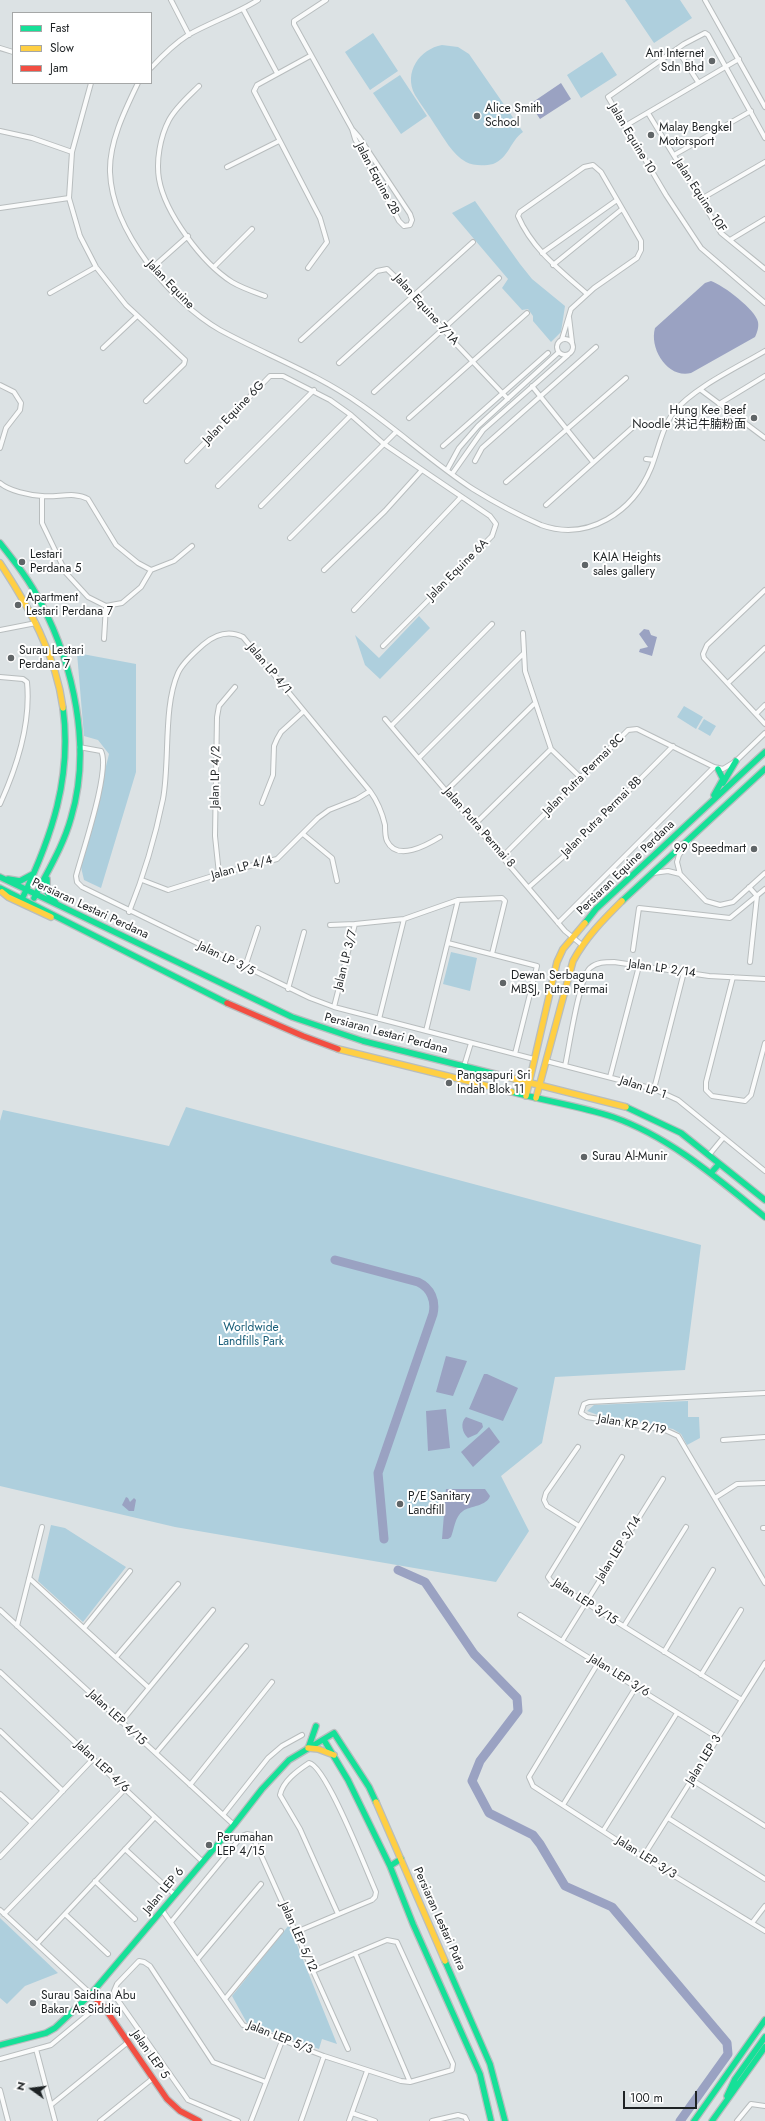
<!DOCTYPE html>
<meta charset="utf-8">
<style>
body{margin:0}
#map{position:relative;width:765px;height:2121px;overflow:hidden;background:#dce2e4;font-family:Jost,sans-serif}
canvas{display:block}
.legend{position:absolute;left:12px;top:12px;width:140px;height:72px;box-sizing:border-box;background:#fff;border:1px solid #a5a7a7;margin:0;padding:5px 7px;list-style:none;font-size:12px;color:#1e2224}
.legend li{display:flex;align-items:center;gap:8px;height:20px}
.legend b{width:20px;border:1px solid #a5a7a7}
.north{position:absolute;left:12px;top:2069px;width:40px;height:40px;-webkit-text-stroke:3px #fff;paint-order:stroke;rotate:284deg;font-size:11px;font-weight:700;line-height:16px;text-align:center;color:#1e2224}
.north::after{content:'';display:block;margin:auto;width:14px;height:18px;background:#1e2224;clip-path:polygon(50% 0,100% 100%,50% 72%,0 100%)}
.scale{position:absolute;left:623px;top:2091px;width:74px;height:18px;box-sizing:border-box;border:2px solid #1e2224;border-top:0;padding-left:5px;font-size:12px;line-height:14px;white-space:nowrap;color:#1e2224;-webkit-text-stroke:3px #fff;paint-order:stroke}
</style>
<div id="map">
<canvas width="765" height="2121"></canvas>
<ul class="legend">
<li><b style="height:5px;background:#16e098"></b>Fast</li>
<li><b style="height:5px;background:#ffcf43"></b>Slow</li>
<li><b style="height:5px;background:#f24e42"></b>Jam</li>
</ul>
<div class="north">N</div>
<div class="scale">100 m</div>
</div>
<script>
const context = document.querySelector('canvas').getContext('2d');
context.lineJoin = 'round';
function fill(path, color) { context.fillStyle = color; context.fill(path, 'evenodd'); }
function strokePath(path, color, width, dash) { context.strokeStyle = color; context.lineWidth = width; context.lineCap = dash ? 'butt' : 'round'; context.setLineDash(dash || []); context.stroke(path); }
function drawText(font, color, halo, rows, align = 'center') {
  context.font = font + ' Jost,"Noto Sans SC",sans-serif'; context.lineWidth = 4; context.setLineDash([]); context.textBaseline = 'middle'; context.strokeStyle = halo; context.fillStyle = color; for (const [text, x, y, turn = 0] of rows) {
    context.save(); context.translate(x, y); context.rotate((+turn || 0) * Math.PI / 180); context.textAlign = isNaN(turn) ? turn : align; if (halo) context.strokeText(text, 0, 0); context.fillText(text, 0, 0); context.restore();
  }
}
const green = new Path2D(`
 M625,0H680L692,18L654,43Z
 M373,33L398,71L370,90L345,52Z
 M442,45L458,47L469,54L523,132C510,141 509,158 493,164C485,166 473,166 466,162C452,154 444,138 435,125C429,115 421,105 415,95C403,72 420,49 442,45Z
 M602,52L617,75L581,98L567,75Z
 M400,75L427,116L401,134L373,93Z
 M475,201L520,264L532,279L565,306L561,332L551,342L533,321V316L528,309L522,310L502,288L508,279L452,213Z
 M419,616L430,628L380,679L365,665L355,635L379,658Z
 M77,653L136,664V772L101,888L84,880L81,867L109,754L98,740L84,736Z
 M684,706L703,717L696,729L677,717Z
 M704,719L716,726L710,736L698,729Z
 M451,952L477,958L470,991L443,984Z
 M186,1107L701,1245L685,1370L555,1377L542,1443L501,1476L529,1531L496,1582L175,1527L0,1486V1121L3,1110L169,1146Z
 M688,1401V1417H699L700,1438L687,1445L681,1434L673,1429L598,1415L587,1411L594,1405Z
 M51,1525L65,1528L126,1567L83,1622L38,1581Z
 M0,1918L58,1973L25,1986L7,2004L0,1998Z
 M289,1925L337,2044L322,2039L319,2049L247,2023L232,1996Z`);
const water = new Path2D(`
 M561,83L571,99L540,119L530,104Z
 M711,281C723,285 756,310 758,322C759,327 757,333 755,337L691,373C668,379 649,349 655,328L705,283Z
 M644,629L649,630L651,635L657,637L652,656L639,652L640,649L648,647L639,634Z
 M446,1356L467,1361L453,1396L436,1392Z
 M484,1374H487L518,1388L503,1421L469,1409Z
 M446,1409L450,1448L428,1451L426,1411Z
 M466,1417L482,1423L483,1427L477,1434L468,1438C462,1433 460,1422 466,1417Z
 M489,1427L500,1442L473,1467L461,1452Z
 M446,1489H485L490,1496C487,1506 470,1506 463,1511C455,1516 454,1530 451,1537L448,1539H442Z
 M126,1497L128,1498L130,1502L134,1498L136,1500L134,1511H129L122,1505Z`);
const river = new Path2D(`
 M335,1260L418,1282C431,1288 436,1301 433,1314L378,1473L384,1539
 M398,1570L425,1582L474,1654L517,1698L518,1711L480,1761L472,1781L489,1813L533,1835L540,1844L565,1886L612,1907L727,2043L728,2054L680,2121`);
const street = new Path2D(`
 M171,0L189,35
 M326,0L294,21V24L352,129L359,137L410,214L412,220L410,225L404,226L399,221L355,139L352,129
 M705,0L765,107
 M243,9L277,73
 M0,48L13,52
 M677,49L698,82
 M151,68C162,56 174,44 188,35C211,22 236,14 258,0
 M91,83L72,152L69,198L80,236L96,267L126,305L185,360L184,364L146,401
 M138,83C125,110 109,142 110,172C112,231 171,302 220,330C266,355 316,373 360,404C398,430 433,463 473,489C494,502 518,515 541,525C588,542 633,512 651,468C658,451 662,427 674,412C693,388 738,367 765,351
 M199,86C189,96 176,107 169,120C160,137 156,161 159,179C165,213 202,263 232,282C242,288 254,292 265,296
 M648,113L721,233L765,269
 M625,126L739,59
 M0,131L32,138L72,152
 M765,138L708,35L705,33L684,44L608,97L666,195L701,248L765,303
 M674,155L751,111
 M227,167L279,141
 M701,199L765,162
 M0,208L69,198
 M730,240L765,219
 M542,253L617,200
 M553,265L622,209
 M214,267L252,229
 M152,268L188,236
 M308,268L327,242L320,218L254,91L257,85L310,56
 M50,293L96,267
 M569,317L572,342
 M557 347a8 8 0 1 1 16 0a8 8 0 1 1-16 0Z
 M562,339L571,309L594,288L637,258L641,250V241L601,172L593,165L584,167L520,212L518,216C532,249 561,271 587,294
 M301,340L377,271L387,269L414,295L456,344L508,399
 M103,348L137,316
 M339,363L473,242
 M0,385L14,392L21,403L20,410L6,428L0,448
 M532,386L593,462
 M701,390L765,438
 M374,392L499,278
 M719,404L765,376
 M409,418L527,313
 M443,446L548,353
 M646,459L654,460
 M187,461L270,376H283L330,400L351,415L384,444L490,516L496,524L492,536L383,646
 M475,461L482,448L596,347
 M447,470L459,448L478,426L559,352
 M452,474L483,430L568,355
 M506,482L626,378
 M0,483C9,491 29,495 42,496C57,498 74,491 88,499L116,545L138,563L151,570
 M218,486L314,390
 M42,497V523L66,573L88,597L106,606L104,639
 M546,505L632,428
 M261,506L351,415
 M290,538L396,432
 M324,570L385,511L422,470
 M765,590L707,645L703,654L704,658L765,724
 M106,606L122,603L141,587L151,570L174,561L192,546
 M354,610L461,497
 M0,630L36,623
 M523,633L525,671L551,749L580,777
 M0,677L23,679L27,682C31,723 17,767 0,804
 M728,683L765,648
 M756,714L765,705
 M385,719L565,931L582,945
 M391,726L492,624
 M79,747L101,751C111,769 82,853 76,876L77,882L82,887L310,998L334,1007L534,1059
 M419,758L523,654
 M447,790L534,704
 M262,803L273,775L274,746L277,739L281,732L304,711
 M475,824L551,749
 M303,834L332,858L337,881
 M689,841L679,855L677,862L680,874L706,901L720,905L733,902L765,873
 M503,856L628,730L637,729L714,767L723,769L736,761L765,733
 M653,873L668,871L680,874
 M219,874L215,836L217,717L219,706L235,687
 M142,880L168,890L219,874L277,859L318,818L329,810L357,799L370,791
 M529,887L564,856L673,746
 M749,887L757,896L750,962
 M129,912C144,875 155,838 163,799C170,761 163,707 178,673C183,662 195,652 204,644C216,634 229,630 243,637L370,791C378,802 382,812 385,825C385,830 385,837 387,841C397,862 427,845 440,837
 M558,923L714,767
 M330,925L355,924
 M448,943L537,966L515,1054
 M633,950L639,908L730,918L765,889
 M245,967L258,928
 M733,977L706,1082V1090L712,1096L745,1101L751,1095L765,1043
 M288,989L304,932
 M334,1007L355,924L404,919L458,900L502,898L505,901L492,954
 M379,1019L404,919
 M426,1031L458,900
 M546,1061L654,1089L678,1100L765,1171
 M464,1066L471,1043
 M565,1066C569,1048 579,978 590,968C597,962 605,962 614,962L709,976L765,979
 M610,1077L639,966
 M654,1089L684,972
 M709,1155L723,1138
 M765,1393L589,1402L584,1404L581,1413L587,1417L665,1430L678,1436L765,1583
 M723,1440L765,1437
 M578,1447L546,1493L544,1500L547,1506L579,1526
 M622,1457L548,1577L551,1581L742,1700
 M715,1498L737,1484L765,1483
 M763,1528H765
 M29,1578L149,1688
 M0,1610L234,1825
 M520,1615L718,1738
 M17,1626L42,1527
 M624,1626L686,1527
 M84,1628L130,1571
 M562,1641L663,1479
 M664,1652L713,1570
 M116,1657L178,1584
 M598,1663L529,1777L533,1786L643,1857L765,1931
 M0,1672L203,1862
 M701,1675L741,1610
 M121,1722L213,1610
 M0,1731L63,1791
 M156,1753L246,1646
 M692,1780L765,1826
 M190,1785L272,1682
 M0,1794L32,1823
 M563,1805L636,1687
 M223,1815L268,1758L282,1746L302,1735
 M668,1818L765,1879
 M603,1831L677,1713
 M125,1849L175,1895
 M0,1857L93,1759
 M643,1857L765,1663
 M95,1881L135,1919
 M0,1910L91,1994
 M162,1910L243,2025L324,2056L401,2081L410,2082L452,2070L453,2064L397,1942L387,1940L313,1971
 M4,1914L125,1789
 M65,1914L108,1954
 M171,1922L242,1836L247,1834L252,1835L348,2049
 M752,1923L765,1906
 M296,1932L372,1900L375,1897L376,1892C367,1872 326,1765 309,1763C297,1771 283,1781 280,1795L300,1829L338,1914
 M37,1944L155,1817
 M355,1953L410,2082
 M197,1960L261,1884
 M225,1999L281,1931
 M36,2049L55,2121
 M0,2059L51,2045L92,2011
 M0,2090L8,2121
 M51,2105L127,2043
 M352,2113L375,2121
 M100,2121L152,2079
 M238,2121L188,2100L115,1996L114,1991L117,1984L139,1961L144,1962L150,1966L213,2062L266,2082
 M251,2121L282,2041
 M301,2121L324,2056
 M349,2121L367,2071
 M432,2121L458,2115L465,2117L467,2121
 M737,2121L751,2104L765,2106`);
const fast = new Path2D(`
 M0,543C15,562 30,581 41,603C74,666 92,748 71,818C63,847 47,872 34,898
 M723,783L736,761
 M714,795L723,779L718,769
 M0,877L292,1017L363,1041L499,1075
 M8,879L20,881L33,874
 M47,879V892L56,903
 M0,888L227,1003
 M22,899C52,836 72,778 63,708
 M622,901L765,769
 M585,923L596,909L765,752
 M512,1092C545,1101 580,1106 613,1117C670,1137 718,1179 765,1217
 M626,1107L681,1133L765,1200
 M711,1173L719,1164
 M324,1740L348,1780L390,1866L413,1924L480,2074L491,2121
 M309,1746L316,1726
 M390,1866L401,1859
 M445,1961L490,2064L505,2121
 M0,2045L46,2033L55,2028L91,1994L234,1825L262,1789L289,1760L334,1733L369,1787L376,1802
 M727,2096L735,2079L765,2037
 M694,2121L765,2020
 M712,2121L765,2047`);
const slow = new Path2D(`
 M0,563C29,607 56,655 63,708
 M2,892L8,897L51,917
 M338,1049L512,1092
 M499,1075L626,1107
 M526,1096L557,962L563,949L585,923
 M536,1098L573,961C586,937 603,920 622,901
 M308,1748L318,1749L334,1755
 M376,1802L445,1961`);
const jam = new Path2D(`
 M227,1003L303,1036L338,1049
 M91,1994L104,2007L167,2099L180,2111L199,2121`);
const markers = [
 [712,61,4,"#606567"],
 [477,116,4,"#606567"],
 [651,135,4,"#606567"],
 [754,418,4,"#606567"],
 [22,562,4,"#606567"],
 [585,565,4,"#606567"],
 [18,605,4,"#606567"],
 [11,658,4,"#606567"],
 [754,849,4,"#606567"],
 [503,983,4,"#606567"],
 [449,1083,4,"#606567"],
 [584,1157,4,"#606567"],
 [400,1504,4,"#606567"],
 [209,1845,4,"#606567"],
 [33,2003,4,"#606567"]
];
const poiNames = [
 ["Ant Internet",704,54,"right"],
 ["Sdn Bhd",704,68,"right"],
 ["Alice Smith",485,109],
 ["School",485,123],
 ["Malay Bengkel",659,128],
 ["Motorsport",659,142],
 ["Hung Kee Beef",746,411,"right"],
 ["Noodle 洪记牛腩粉面",746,425,"right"],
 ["Lestari",30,555],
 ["Perdana 5",30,569],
 ["KAIA Heights",593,558],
 ["sales gallery",593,572],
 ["Apartment",26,598],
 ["Lestari Perdana 7",26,612],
 ["Surau Lestari",19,651],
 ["Perdana 7",19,665],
 ["99 Speedmart",746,849,"right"],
 ["Dewan Serbaguna",511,976],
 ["MBSJ, Putra Permai",511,990],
 ["Pangsapuri Sri",457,1076],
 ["Indah Blok 11",457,1090],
 ["Surau Al-Munir",592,1157],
 ["P/E Sanitary",408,1497],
 ["Landfill",408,1511],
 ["Perumahan",217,1838],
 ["LEP 4/15",217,1852],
 ["Surau Saidina Abu",41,1996],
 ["Bakar As-Siddiq",41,2010]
];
const streetNames = [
 ["Jalan Equine 10",632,139,59],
 ["Jalan Equine 2B",377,179,62],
 ["Jalan Equine 10F",700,196,57],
 ["Jalan Equine",170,285,46],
 ["Jalan Equine 7/1A",426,310,48],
 ["Jalan Equine 6G",234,413,-46],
 ["Jalan Equine 6A",458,570,-45],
 ["Jalan LP 4/1",269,669,50],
 ["Jalan Putra Permai 8C",584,775,-45],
 ["Jalan LP 4/2",216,777,-89],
 ["Jalan Putra Permai 8B",602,817,-45],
 ["Jalan Putra Permai 8",479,828,49],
 ["Jalan LP 4/4",242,868,-15],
 ["Persiaran Equine Perdana",626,868,-44],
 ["Persiaran Lestari Perdana",90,909,25],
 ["Jalan LP 3/5",226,959,26],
 ["Jalan LP 3/7",346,960,-76],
 ["Jalan LP 2/14",662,969,8],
 ["Persiaran Lestari Perdana",386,1034,15],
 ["Jalan LP 1",643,1088,19],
 ["Jalan KP 2/19",632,1425,10],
 ["Jalan LEP 3/14",619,1549,-58],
 ["Jalan LEP 3/15",585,1602,33],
 ["Jalan LEP 3/6",619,1676,32],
 ["Jalan LEP 4/15",117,1718,43],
 ["Jalan LEP 3",704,1760,-58],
 ["Jalan LEP 4/6",102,1767,43],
 ["Jalan LEP 3/3",646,1858,32],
 ["Jalan LEP 6",164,1891,-50],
 ["Persiaran Lestari Putra",439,1919,66],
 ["Jalan LEP 5/12",298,1937,66],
 ["Jalan LEP 5/3",280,2038,22],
 ["Jalan LEP 5",150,2055,55]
];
const parkNames = [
 ["Worldwide",251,1328],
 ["Landfills Park",251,1342]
];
fill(green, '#aecfdd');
fill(water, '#9aa2c2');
strokePath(river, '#9aa2c2', 9);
strokePath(street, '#b8bdbe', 6);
strokePath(fast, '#b8bdbe', 8);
strokePath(slow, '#b8bdbe', 8);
strokePath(jam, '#b8bdbe', 8);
strokePath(street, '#fafbfb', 4);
strokePath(fast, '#16e098', 5.5);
strokePath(slow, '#ffcf43', 5.5);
strokePath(jam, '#f24e42', 5.5);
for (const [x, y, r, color] of markers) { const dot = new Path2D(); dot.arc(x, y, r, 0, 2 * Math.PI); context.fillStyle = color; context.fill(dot); strokePath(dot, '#fff', 1.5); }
drawText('12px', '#1e2224', '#fff', poiNames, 'left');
drawText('12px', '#1e2224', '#fff', streetNames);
drawText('12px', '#185d78', '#fff', parkNames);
</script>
